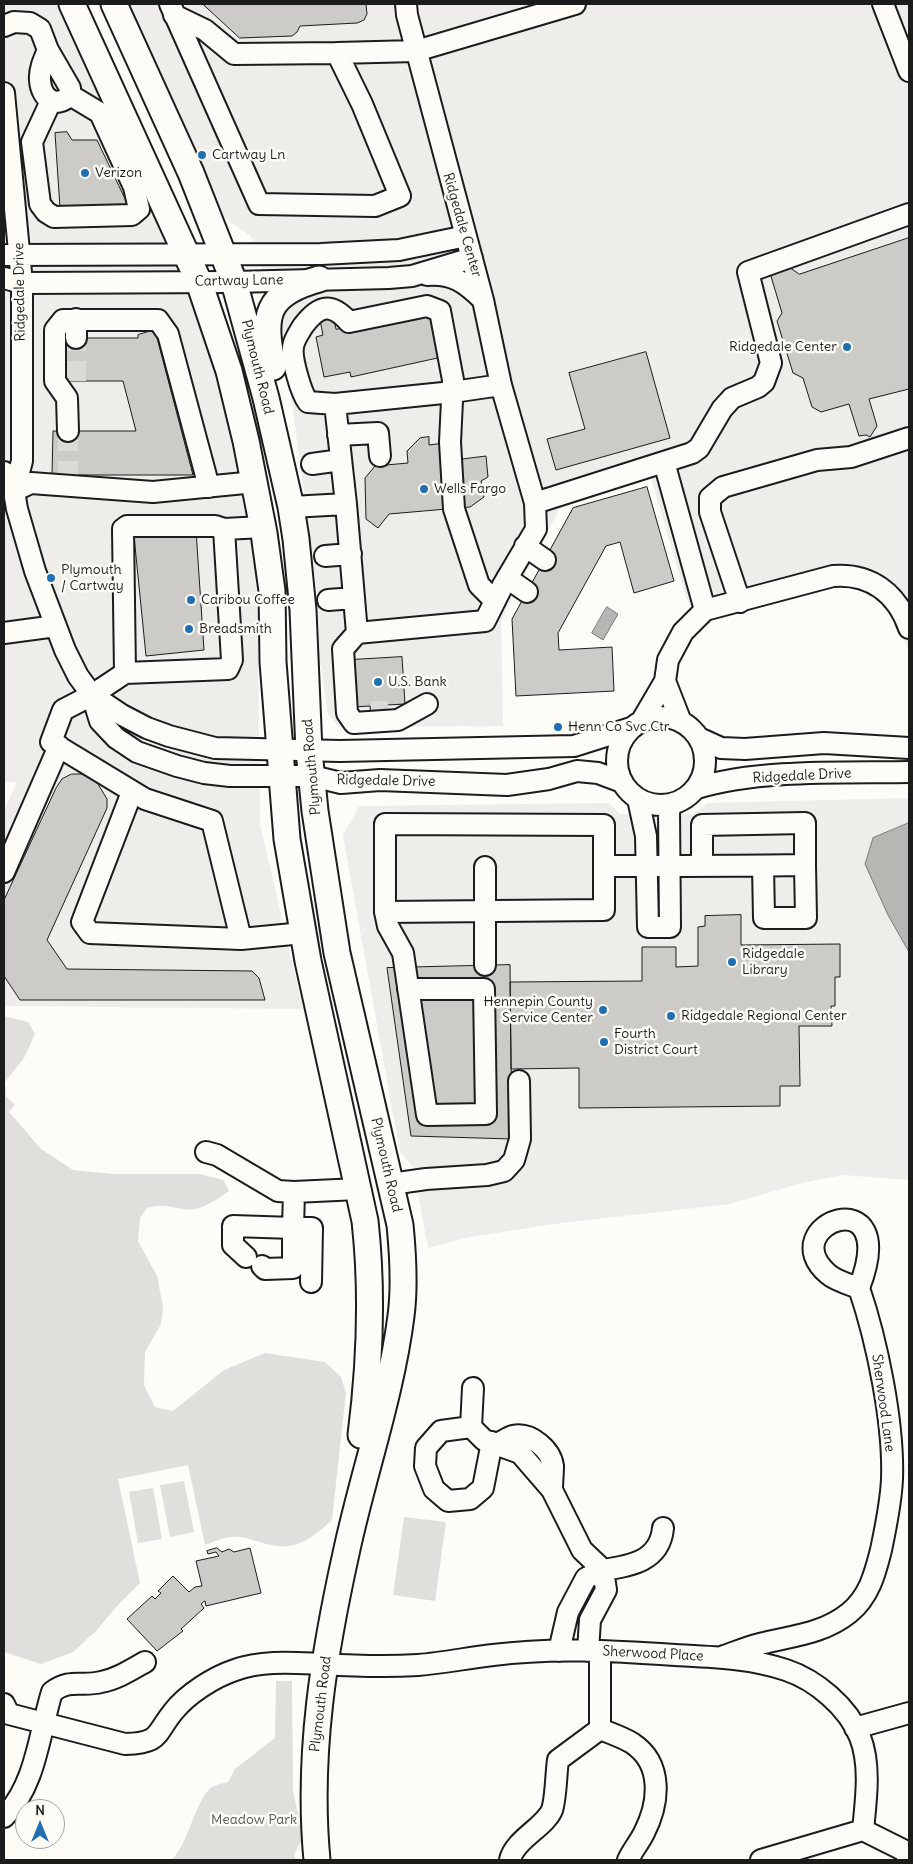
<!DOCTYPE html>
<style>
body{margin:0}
#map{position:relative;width:913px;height:1864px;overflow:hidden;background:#fdfcf7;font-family:Delius,sans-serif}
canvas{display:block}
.frame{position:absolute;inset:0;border:5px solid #1c1c1c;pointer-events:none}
.north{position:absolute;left:15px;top:1799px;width:50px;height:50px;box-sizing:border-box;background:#fdfcf7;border:1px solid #a3a29f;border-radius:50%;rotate:0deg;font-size:14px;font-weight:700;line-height:20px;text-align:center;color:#1c1c1c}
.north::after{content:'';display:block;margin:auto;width:18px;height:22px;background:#1f6fb2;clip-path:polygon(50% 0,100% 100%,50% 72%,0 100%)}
</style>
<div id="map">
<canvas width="913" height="1864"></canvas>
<div class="frame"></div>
<div class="north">N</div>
</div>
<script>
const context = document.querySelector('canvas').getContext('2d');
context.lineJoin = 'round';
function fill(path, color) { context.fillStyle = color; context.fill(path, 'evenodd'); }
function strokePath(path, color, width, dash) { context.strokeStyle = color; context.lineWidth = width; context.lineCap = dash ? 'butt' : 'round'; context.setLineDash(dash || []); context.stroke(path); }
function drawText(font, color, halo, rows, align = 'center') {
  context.font = font + ' Delius,sans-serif'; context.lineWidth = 5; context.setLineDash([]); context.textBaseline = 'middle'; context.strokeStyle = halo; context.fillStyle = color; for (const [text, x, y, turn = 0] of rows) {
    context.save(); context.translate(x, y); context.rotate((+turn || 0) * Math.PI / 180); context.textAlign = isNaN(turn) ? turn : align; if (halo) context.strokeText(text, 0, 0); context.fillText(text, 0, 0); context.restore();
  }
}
const built = new Path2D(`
 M4,4H59L187,282L222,396L257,564L260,824L303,1009L4,1006V810L17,782H4Z
 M129,4H909V651L887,604L864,587L838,584L724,618L687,601L651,478L560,508L501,620L503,726L338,727L328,714L319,655L318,599L282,328L251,236L219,214Z
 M909,798V1180L843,1175L802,1183L730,1204L561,1223L470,1237L428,1248L413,1167L400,1152L343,836L359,806L609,803L620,814H693L708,803Z`);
const green = new Path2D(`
 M4,1016L28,1022L35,1034L24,1058L5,1082L6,1096L15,1105L9,1112L41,1149L73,1170L114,1174H200L223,1180L229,1191C216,1200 199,1213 182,1209C165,1206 165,1204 147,1208L140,1218L138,1241L157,1276L163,1307L161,1324L145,1352L144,1385L155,1407L173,1411L224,1370L265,1353L325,1362L341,1377L346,1393L332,1520C317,1534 300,1549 277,1546C262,1545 247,1535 231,1537C222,1538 213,1542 205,1545L188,1465L118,1479L140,1583L117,1606L96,1631L73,1652L41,1664L4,1652Z
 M184,1481L194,1532L170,1537L160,1485Z
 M153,1488L162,1539L138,1543L129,1492Z
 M404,1517L446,1522L435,1601L393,1595Z
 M276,1681H292L293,1790L303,1838L294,1854L296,1860H172C190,1838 192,1812 207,1792C212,1785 220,1784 228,1782L235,1769L275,1738Z`);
const water = new Path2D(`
 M607,607L618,614L603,640L592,633Z
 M909,823V952L888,915L865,864L873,838Z`);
const building = new Path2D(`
 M203,4H366L367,14L364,20L357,23L300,26L297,32L292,36L240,38Z
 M67,132L72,140H97L128,205L60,208L55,133Z
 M909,238V389L869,399L877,426L870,437L866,435L859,436L849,404L821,412L812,407L803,378L793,373L777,321L782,313L770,273L789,267L799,274Z
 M432,308L442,357L351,377L350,372L324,377L316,337L323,335L319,315L332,312L336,329Z
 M155,330L193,475H52L53,431H136L123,381H63L64,338H138V335Z
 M646,352L670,438L556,470L547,439L585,429L569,373Z
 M429,437V445L460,441L462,459L486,456L488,477L481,481L484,497L470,507L389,514L378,528L366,519L365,478L375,466L408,463L407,451L420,438Z
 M647,487L674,581L634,593L620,542L606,546L558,633L559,650L612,647L614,691L516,696L512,619L573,508Z
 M196,530L204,650L146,656L134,536Z
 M402,657L405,704L387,705L388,720L371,721L370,706L354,707L351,660Z
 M72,774H82L95,779L107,799V808L47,940L67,969L252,971L259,978L265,1000H20L4,976V900L56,788L62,779Z
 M741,915V945L840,944V977H835V1006H831L832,1026H799L800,1086H780V1106L579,1108V1068L511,1069L510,982L642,981V947H676V967L698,966V927L705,926V916Z
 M510,965L512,1139L411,1136L387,968Z
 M217,1548L222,1552L229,1549L234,1552L250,1548L261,1593L206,1606L205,1601L203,1602L201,1604L204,1608L181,1629L183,1631L157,1651L127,1619L152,1596L155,1599L161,1593L158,1591L173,1576L189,1592L195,1587L202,1586L196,1561L219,1556L216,1552L208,1554L207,1551Z`);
const minorTunnel = new Path2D(`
 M76,381V338
 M68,431V475
 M371,711H388`);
const minor = new Path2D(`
 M170,4L259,204L375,206L400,196L362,104L337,53L416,51L575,4
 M883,4L909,71
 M174,15L205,30L234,54L337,53
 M4,26L14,22L30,23L40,29L48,50L70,88V95C56,110 41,98 40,80C39,70 44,59 48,50
 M4,93L22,283V461L14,491
 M51,101L32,142L40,204L46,212L54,217L132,215L139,209L134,187L100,113L70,95
 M4,255L321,254L399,250L466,236
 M427,275C452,273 465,282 483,300
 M4,278L22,283L234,282L389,278L412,276L472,258
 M76,319V338
 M335,404L308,402C301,393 291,358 293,347C294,339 299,333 303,326C319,305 331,302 349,322L427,306L440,311L453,380L450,442L454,509L479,585L495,601
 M68,431L67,398L55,381V330L63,320H158L168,334L209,487
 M338,435L378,433L380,456
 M664,462L705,610L833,576C870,573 897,593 909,628
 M312,464L341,460
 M4,472L14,491L17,509L35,571L65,650L78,676L92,695L122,715L147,728L169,736L215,748L340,751L574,746L631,728
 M14,491L31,483L153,492L255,482
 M535,503L692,453L699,448L722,409L732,398L758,387L764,382L771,363L748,272L909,214
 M346,504L335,404L453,392L501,385
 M291,507L346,504L357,633L485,621L503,585L536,529L535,503L501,385L483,300L407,15L406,4
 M263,527L224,529L232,660L228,669L125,673L92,695L63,710L51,742L145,799L212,821L241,939L303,933
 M525,546L545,560
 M325,556L351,554
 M507,578L527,592
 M328,600L354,598
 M740,602L710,512V498L723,487L817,460L851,457L909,438
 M4,633L56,626
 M357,633L343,649L347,713L354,723L398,720L427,704
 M125,673L123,529L127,526H215L224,529
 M665,681L681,722
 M92,695L100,721L116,738L137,752L177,766L204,773L230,776H312L341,783L380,780L507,785L549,779L577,771L598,773L622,782
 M617 761a44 44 0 1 1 88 0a44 44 0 1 1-88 0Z
 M641,722L665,681L668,660L683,632L705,610
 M699,738L721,748L745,749L824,743L909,748
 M697,788C759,769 844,773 909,772
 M132,792L82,922L90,933L241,939
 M638,799L646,836L648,927H670L669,810L673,804
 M604,866V910L385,912V824L604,825V866C671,866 738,866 805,865V823L702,825V866
 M763,866L764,918H806L805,865
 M485,867V965
 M4,872L59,746
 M385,912L388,926L403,953L427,1115L486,1114L484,989H408
 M206,1152L217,1155L278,1191L294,1192L358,1189
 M391,1184L426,1179L487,1175L504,1171L514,1160L520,1139L519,1081
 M246,1257L233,1245V1226L293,1228L294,1192
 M262,1266L265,1269L293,1268V1228H312L311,1282
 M473,1388L471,1427L484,1440L520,1453L552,1490L582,1550L603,1570C631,1566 660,1561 663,1528
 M471,1427L441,1431L426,1448L425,1466L434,1489L448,1501L470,1499L483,1488L492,1442
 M499,1443C503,1441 509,1437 513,1436C531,1432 551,1450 553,1466C553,1474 552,1482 552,1490
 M559,1651L568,1612L586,1578L603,1570L606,1590L590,1620L588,1651
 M600,1651V1729
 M724,1656C736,1652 748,1647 760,1644C791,1636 823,1634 849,1613C869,1597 875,1574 881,1550C886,1526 891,1503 892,1479C894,1423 877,1341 859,1288C903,1175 771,1225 828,1274C836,1281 848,1284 859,1288
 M4,1704L9,1714L125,1744C161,1743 155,1734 173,1712C187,1694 214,1677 235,1670C264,1660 294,1663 324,1664C355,1666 387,1667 418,1665C443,1663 467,1658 493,1655C553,1647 615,1651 675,1655C712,1657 751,1658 786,1670C816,1680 848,1707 860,1737C871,1765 866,1800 863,1830
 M855,1728L909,1713
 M600,1729C610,1733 622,1737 632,1743C664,1764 659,1804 644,1833C639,1843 632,1851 628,1860
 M4,1817C36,1785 39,1734 52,1692C70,1678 82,1687 101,1682C117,1679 131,1670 145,1662
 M510,1860C514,1840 545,1827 552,1810C556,1798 556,1774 558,1760L600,1729
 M761,1860L863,1830L907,1852V1860`);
const major = new Path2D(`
 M72,4L199,282L229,371L246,441L264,533L272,591L273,662L287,839L308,961L365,1221C373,1293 370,1364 361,1435
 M114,4L191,173L234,282L266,398L291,507L296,539L303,610L309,751L315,811L337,953L400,1225C403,1255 405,1286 401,1316C391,1395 364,1471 347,1549C324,1652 307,1755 317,1860
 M273,367C262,315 265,294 319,279`);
const markers = [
 [202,155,5,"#1f6fb2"],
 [85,173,5,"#1f6fb2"],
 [847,347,5,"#1f6fb2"],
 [424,489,5,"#1f6fb2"],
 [51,578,5,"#1f6fb2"],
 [191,600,5,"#1f6fb2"],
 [189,629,5,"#1f6fb2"],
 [378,682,5,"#1f6fb2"],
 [558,727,5,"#1f6fb2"],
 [732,962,5,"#1f6fb2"],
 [603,1010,5,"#1f6fb2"],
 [671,1016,5,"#1f6fb2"],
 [604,1042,5,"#1f6fb2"]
];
const poiNames = [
 ["Cartway Ln",212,155],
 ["Verizon",95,173],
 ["Ridgedale Center",837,347,"right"],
 ["Wells Fargo",434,489],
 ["Plymouth",61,570],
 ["/ Cartway",61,586],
 ["Caribou Coffee",201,600],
 ["Breadsmith",199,629],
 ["U.S. Bank",388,682],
 ["Henn Co Svc Ctr",568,727],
 ["Ridgedale",742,954],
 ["Library",742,970],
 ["Hennepin County",593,1002,"right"],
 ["Service Center",593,1018,"right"],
 ["Ridgedale Regional Center",681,1016],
 ["Fourth",614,1034],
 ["District Court",614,1050]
];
const streetNames = [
 ["Ridgedale Center",462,225,74],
 ["Cartway Lane",239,281,-1],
 ["Ridgedale Drive",20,292,-91],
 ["Plymouth Road",257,367,76],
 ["Plymouth Road",312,767,-95],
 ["Ridgedale Drive",802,776,-3],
 ["Ridgedale Drive",386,781,1],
 ["Plymouth Road",386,1165,77],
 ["Sherwood Lane",883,1403,82],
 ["Sherwood Place",653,1654,3],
 ["Plymouth Road",321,1704,-83]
];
const parkNames = [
 ["Meadow Park",254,1820]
];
fill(built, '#eeede9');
fill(green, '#e0dfdb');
fill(water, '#b7b6b2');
strokePath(water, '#797876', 1);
fill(building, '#cccbc8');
strokePath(building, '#1c1c1c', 1);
strokePath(minorTunnel, '#dbdad6', 20, [20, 10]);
strokePath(minor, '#1c1c1c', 24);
strokePath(major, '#1c1c1c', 29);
strokePath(minor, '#fdfcf7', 20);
strokePath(major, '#fdfcf7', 25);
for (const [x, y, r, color] of markers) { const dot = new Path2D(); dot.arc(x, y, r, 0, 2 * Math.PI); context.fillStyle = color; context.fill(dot); strokePath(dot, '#fdfcf7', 2); }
drawText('14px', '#1c1c1c', '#fdfcf7', poiNames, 'left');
drawText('14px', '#1c1c1c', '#fdfcf7', streetNames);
drawText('14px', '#575655', '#fdfcf7', parkNames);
</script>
